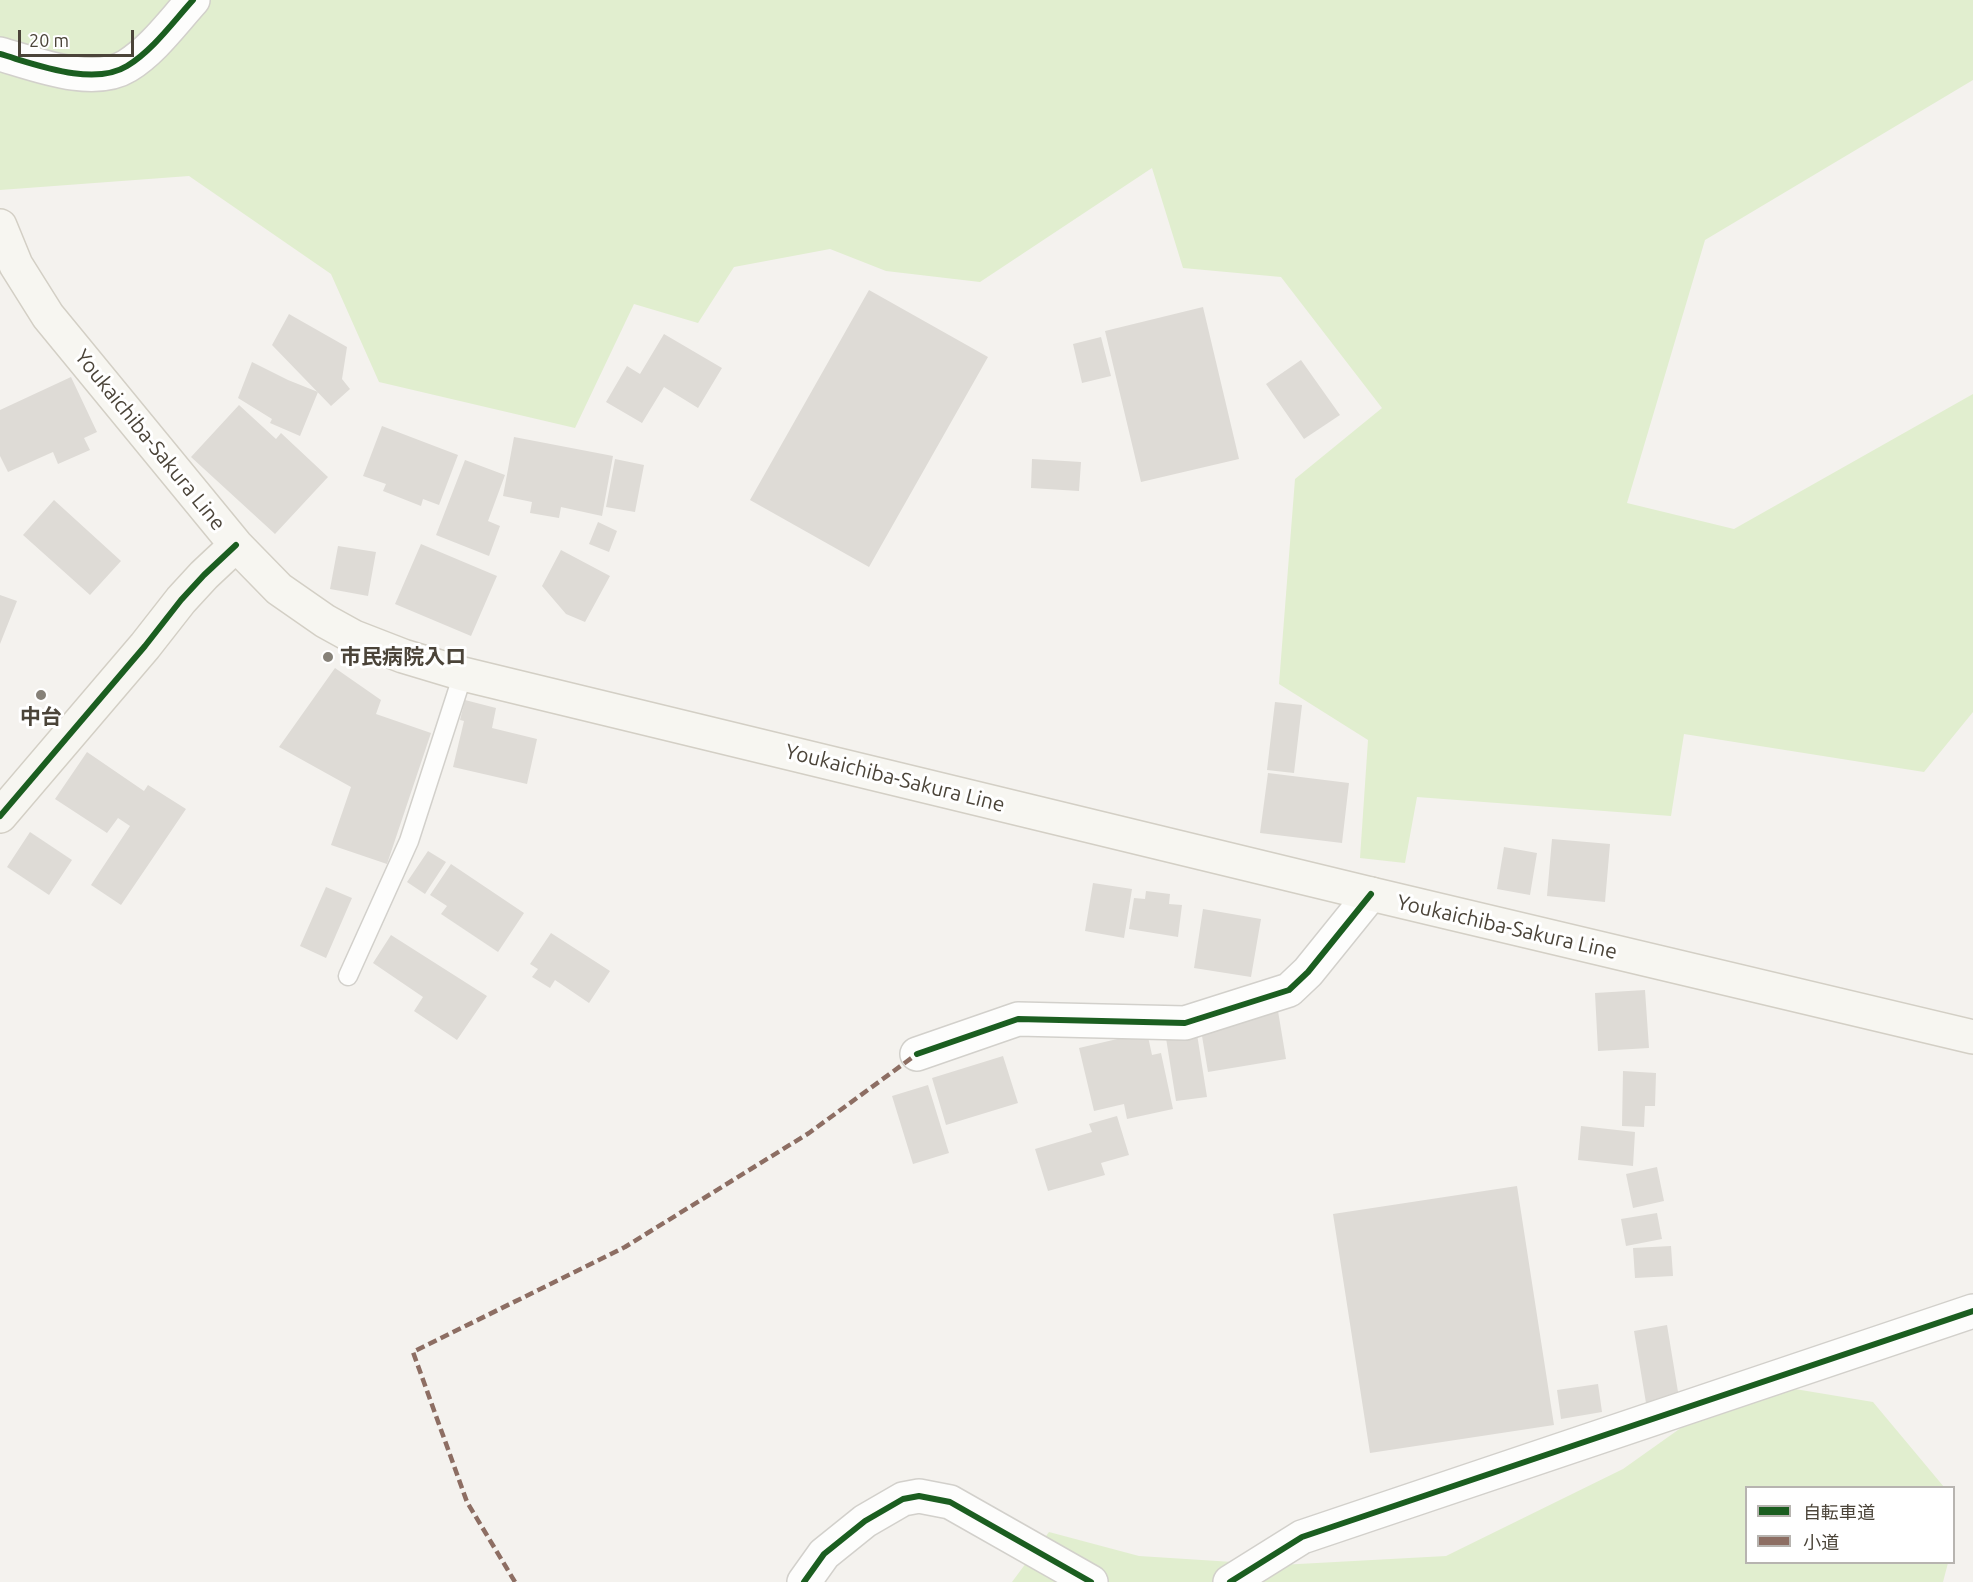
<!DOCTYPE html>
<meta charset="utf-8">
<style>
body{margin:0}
#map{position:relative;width:1973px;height:1582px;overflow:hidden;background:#f4f2ee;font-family:Ubuntu,"Noto Sans JP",sans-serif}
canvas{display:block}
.legend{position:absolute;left:1745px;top:1486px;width:210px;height:78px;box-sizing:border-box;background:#fff;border:2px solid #b7b4b0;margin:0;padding:8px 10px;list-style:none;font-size:18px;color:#4b4439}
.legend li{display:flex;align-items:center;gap:12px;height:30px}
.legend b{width:30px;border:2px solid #b7b4b0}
.scale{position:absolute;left:18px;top:30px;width:116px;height:27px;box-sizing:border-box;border:3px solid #4b4439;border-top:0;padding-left:8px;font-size:18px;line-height:21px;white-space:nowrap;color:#4b4439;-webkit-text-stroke:4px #fff;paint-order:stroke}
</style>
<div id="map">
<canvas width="1973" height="1582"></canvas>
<ul class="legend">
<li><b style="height:8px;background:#1b5e20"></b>自転車道</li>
<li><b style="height:8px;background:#8d6e63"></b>小道</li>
</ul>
<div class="scale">20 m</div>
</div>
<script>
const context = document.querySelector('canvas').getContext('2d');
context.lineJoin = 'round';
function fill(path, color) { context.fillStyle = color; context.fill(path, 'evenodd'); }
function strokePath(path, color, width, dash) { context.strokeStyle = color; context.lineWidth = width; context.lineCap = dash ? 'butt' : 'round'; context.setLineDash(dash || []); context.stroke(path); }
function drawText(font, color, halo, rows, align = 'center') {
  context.font = font + ' Ubuntu,"Noto Sans JP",sans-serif'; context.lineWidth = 6; context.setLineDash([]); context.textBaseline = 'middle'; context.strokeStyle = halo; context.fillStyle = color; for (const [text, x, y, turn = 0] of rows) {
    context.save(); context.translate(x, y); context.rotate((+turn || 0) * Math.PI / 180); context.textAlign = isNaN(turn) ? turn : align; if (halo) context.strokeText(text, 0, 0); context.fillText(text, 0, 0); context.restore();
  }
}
const green = new Path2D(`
 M0,0H1973V80L1705,240L1627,503L1734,529L1973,394V712L1924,772L1684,734L1671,816L1417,797L1405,863L1360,858L1368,740L1279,684L1295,479L1382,408L1281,277L1183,268L1152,168L980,282L886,271L830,249L734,267L698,323L634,304L575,428L379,382L331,274L189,176L0,190Z
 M1747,1381L1873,1402L1944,1487L1746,1488V1562L1948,1563L1943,1582H1012L1049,1532L1139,1556L1280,1565L1446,1556L1623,1469Z`);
const building = new Path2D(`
 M869,290L988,357L869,567L750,500Z
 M1203,307L1239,459L1141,482L1105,331Z
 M289,314L347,347L342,379L350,389L331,406L272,345Z
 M664,334L722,368L698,408L664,387L642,423L606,402L627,366L640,374Z
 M1101,337L1111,376L1082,383L1073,344Z
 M1301,360L1340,415L1304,439L1266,384Z
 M252,362L288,380L318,392L300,436L270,423L272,419L238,398Z
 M71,377L97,432L84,438L90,450L58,464L53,452L8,472L0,456V410Z
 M239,405L276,439L281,433L328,477L275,534L191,457Z
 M382,426L458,455L439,505L423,499L421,506L383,491L386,484L363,476Z
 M514,437L613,456L602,516L561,507L559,518L530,513L532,502L503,496Z
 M615,459L644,465L635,512L606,507Z
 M1032,459L1081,462L1079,491L1031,488Z
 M465,460L505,475L488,521L500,526L489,556L436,535Z
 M54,500L121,561L90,595L23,535Z
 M598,522L617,531L609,552L589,544Z
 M421,544L497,576L471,636L395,604Z
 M338,546L376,552L368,596L330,589Z
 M561,550L610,576L585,622L566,614L542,586Z
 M0,595L17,601L0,644Z
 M335,668L381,700L376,714L431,733L387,864L331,845L351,787L279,747Z
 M465,700L496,708L492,728L537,739L527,784L453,767L464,721L460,720Z
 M1275,702L1302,705L1294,773L1267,770Z
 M87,752L144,791L148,785L186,809L121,905L91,885L130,826L118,818L107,833L55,799Z
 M1268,773L1349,783L1342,843L1260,833Z
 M30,832L72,860L49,895L7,867Z
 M1552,839L1610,844L1605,902L1547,896Z
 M1504,847L1537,853L1530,895L1497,889Z
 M428,851L446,862L425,894L407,882Z
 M451,864L524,913L498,952L441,914L447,906L430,895Z
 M1093,883L1132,889L1124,938L1085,931Z
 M326,887L352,898L326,958L300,946Z
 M1146,891L1170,894L1169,904L1182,905L1178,937L1129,929L1134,898L1145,899Z
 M1203,909L1261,919L1251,977L1194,968Z
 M551,933L610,971L589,1003L555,980L550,988L532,977L538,969L530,964Z
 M391,935L487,996L457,1040L414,1011L423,997L373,963Z
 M1645,990L1649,1048L1598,1051L1595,993Z
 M1278,1011L1286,1059L1208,1072L1200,1024Z
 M1147,1032L1152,1055L1161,1053L1173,1109L1127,1119L1124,1104L1094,1111L1079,1048Z
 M1197,1034L1207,1097L1176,1101L1166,1038Z
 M1003,1056L1018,1103L946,1125L932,1078Z
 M1623,1071L1656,1073L1655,1106H1645L1644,1127L1622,1126Z
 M928,1085L949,1153L913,1164L892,1096Z
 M1117,1116L1129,1155L1101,1163L1105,1175L1048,1191L1035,1149L1092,1132L1089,1124Z
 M1581,1126L1635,1132L1633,1166L1578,1160Z
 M1657,1167L1664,1201L1633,1208L1626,1174Z
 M1517,1186L1554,1425L1370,1453L1333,1214Z
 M1657,1213L1662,1239L1626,1246L1621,1219Z
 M1671,1246L1673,1276L1635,1278L1633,1248Z
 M1667,1325L1679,1398L1646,1403L1634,1331Z
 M1598,1384L1602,1412L1561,1419L1557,1390Z`);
const lane = new Path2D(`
 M348,976L409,841L463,674`);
const street = new Path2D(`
 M0,54C35,64 93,87 127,66C153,50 173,22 193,0
 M917,1054L1018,1019L1185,1023L1289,990L1308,972L1371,894
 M804,1582L824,1554L865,1521L903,1499L919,1496L950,1502L1091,1582
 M1230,1582L1302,1537L1973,1311`);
const secondary = new Path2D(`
 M0,226L16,265L48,316L236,545L279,589L325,621L354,637L403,656L463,674L1371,894L1973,1037
 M0,816L145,646L181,600L204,575L236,545`);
const quiet = new Path2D(`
 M515,1582L467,1502L413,1352L625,1247L809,1133L917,1054`);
const cycleway = new Path2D(`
 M0,54C35,64 93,87 127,66C153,50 173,22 193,0
 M0,816L145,646L181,600L204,575L236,545
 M917,1054L1018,1019L1185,1023L1289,990L1308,972L1371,894
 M804,1582L824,1554L865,1521L903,1499L919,1496L950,1502L1091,1582
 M1230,1582L1302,1537L1973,1311`);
const markers = [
 [328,657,6,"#868178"],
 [41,695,6,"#868178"]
];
const streetNames = [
 ["Youkaichiba-Sakura Line",150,440,51],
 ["Youkaichiba-Sakura Line",895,778,14],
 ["Youkaichiba-Sakura Line",1507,927,13]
];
const poiNames = [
 ["市民病院入ロ",340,657],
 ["中台",41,717,"center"]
];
fill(green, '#e1eecf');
fill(building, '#dedbd6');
strokePath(lane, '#d2d0cb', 21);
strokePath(street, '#d2d0cb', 36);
strokePath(secondary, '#d3cfc5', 36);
strokePath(lane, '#fdfdfc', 18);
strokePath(street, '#fdfdfc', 33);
strokePath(secondary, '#f7f6f1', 33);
strokePath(quiet, '#8d6e63', 4.5, [9, 4.5]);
strokePath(cycleway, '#1b5e20', 6);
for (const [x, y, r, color] of markers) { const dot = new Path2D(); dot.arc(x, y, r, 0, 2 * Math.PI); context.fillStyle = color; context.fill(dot); strokePath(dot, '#fff', 2); }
drawText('21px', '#4b4439', '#fff', streetNames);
drawText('bold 21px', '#4b4439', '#fff', poiNames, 'left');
</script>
